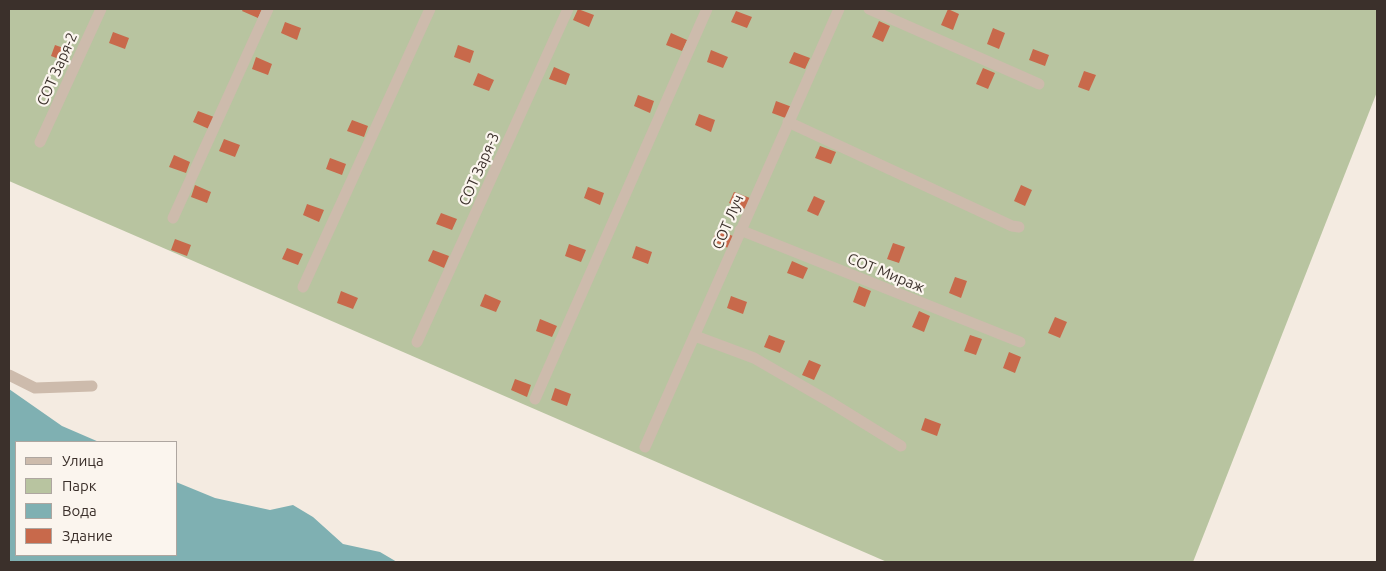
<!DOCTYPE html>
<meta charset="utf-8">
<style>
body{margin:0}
#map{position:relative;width:1386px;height:571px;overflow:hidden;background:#f4ebe1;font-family:Ubuntu,sans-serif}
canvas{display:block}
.frame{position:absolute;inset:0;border:10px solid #3b302b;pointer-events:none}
.legend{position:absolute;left:15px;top:441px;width:162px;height:115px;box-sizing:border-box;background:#fbf5ee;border:1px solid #aea6a0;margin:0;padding:6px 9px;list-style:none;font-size:15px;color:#3b302b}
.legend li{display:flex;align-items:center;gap:10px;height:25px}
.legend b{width:25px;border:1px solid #aea6a0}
</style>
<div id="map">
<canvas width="1386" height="571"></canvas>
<div class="frame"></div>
<ul class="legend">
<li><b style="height:6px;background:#cdbbac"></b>Улица</li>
<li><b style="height:14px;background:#b8c4a0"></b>Парк</li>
<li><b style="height:14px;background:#7fb0b2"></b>Вода</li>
<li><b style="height:14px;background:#c8694b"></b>Здание</li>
</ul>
</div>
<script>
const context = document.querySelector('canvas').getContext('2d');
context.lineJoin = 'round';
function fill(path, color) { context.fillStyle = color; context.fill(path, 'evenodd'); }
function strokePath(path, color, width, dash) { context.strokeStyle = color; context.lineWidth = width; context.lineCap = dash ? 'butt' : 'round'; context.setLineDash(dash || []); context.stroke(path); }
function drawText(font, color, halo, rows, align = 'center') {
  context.font = font + ' Ubuntu,sans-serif'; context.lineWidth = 4.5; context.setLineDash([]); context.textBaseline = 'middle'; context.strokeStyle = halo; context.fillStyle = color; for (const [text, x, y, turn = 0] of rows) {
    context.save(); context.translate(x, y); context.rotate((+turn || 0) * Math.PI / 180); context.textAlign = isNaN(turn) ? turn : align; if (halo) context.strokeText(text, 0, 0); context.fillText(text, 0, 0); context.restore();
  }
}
const green = new Path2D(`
 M9,9H1377V92L1193,562H887L9,181Z`);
const water = new Path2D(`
 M9,389L62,426L99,442H16V555H176V482L215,498L270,510L293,505L313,517L343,544L380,552L397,562H9Z`);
const building = new Path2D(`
 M243,9H262L258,18L242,11Z
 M578,9L594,15L589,27L573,20Z
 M948,9L959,14L953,30L941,25Z
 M736,11L752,17L747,28L731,22Z
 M879,21L890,26L883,42L872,37Z
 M285,22L301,28L297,40L281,33Z
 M993,28L1005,33L999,49L987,44Z
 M113,32L129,38L125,49L109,43Z
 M671,33L687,40L682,51L666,45Z
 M55,45L72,51L67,62L51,56Z
 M458,45L474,51L470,63L454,57Z
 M1033,49L1049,55L1045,66L1029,60Z
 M711,50L728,57L723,68L707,62Z
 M794,52L810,58L805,69L789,63Z
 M256,57L272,64L268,75L252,69Z
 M554,67L570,74L566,85L549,79Z
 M983,68L995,73L988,89L976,84Z
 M1084,71L1096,75L1089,91L1078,87Z
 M478,73L494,80L489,91L473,85Z
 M638,95L654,101L650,113L634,106Z
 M776,101L792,107L788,119L772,113Z
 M198,111L214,117L209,129L193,122Z
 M699,114L715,120L711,132L695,125Z
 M352,120L368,126L364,137L347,131Z
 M224,139L240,145L235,157L219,151Z
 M820,146L836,152L831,164L815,158Z
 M174,155L190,162L186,173L169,167Z
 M330,158L346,164L342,175L326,169Z
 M195,185L211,192L207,203L191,197Z
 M1021,185L1032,190L1025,206L1014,201Z
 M588,187L604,193L600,205L584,198Z
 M734,192L750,198L745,209L729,203Z
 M814,196L825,201L818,216L807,211Z
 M307,204L324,210L319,222L303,215Z
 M441,213L457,219L452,230L436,224Z
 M717,230L733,236L728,248L712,241Z
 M175,239L191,245L187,256L171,250Z
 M893,243L905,247L899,263L887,259Z
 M569,244L586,250L581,262L565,256Z
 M636,246L652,252L648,264L632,258Z
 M287,248L303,254L298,265L282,259Z
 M433,250L449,256L444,268L428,261Z
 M792,261L808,268L803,279L787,273Z
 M955,277L967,281L961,298L949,293Z
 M859,286L871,291L865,307L853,302Z
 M341,291L358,298L353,309L337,303Z
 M485,294L501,301L496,312L480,306Z
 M731,296L747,302L743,314L727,308Z
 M919,311L930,316L924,332L912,327Z
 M1055,317L1067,322L1060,338L1048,333Z
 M540,319L557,326L552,337L536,331Z
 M769,335L785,341L780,353L764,347Z
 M970,335L982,339L976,355L964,351Z
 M1009,352L1021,357L1015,373L1003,368Z
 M809,360L821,365L814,380L802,375Z
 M515,379L531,385L527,397L511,390Z
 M555,388L571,394L567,406L551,400Z
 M925,418L941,424L937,436L921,430Z`);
const street = new Path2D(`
 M869,9L1039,84
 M788,122L1012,226L1019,227
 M40,142L101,9
 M173,218L268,9
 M740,230L1020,342
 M303,287L430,9
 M695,336L754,358L830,402L901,446
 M417,342L568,9
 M9,375L35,388L92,386
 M535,399L707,9
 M645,447L839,9`);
const streetNames = [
 ["СОТ Заря-2",57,69,-66],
 ["СОТ Заря-3",479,169,-66],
 ["СОТ Луч",728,222,-67],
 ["СОТ Мираж",886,273,22]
];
fill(green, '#b8c4a0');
fill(water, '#7fb0b2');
fill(building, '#c8694b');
strokePath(street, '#cdbbac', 11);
drawText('15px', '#3b302b', '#fbf5ee', streetNames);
</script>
